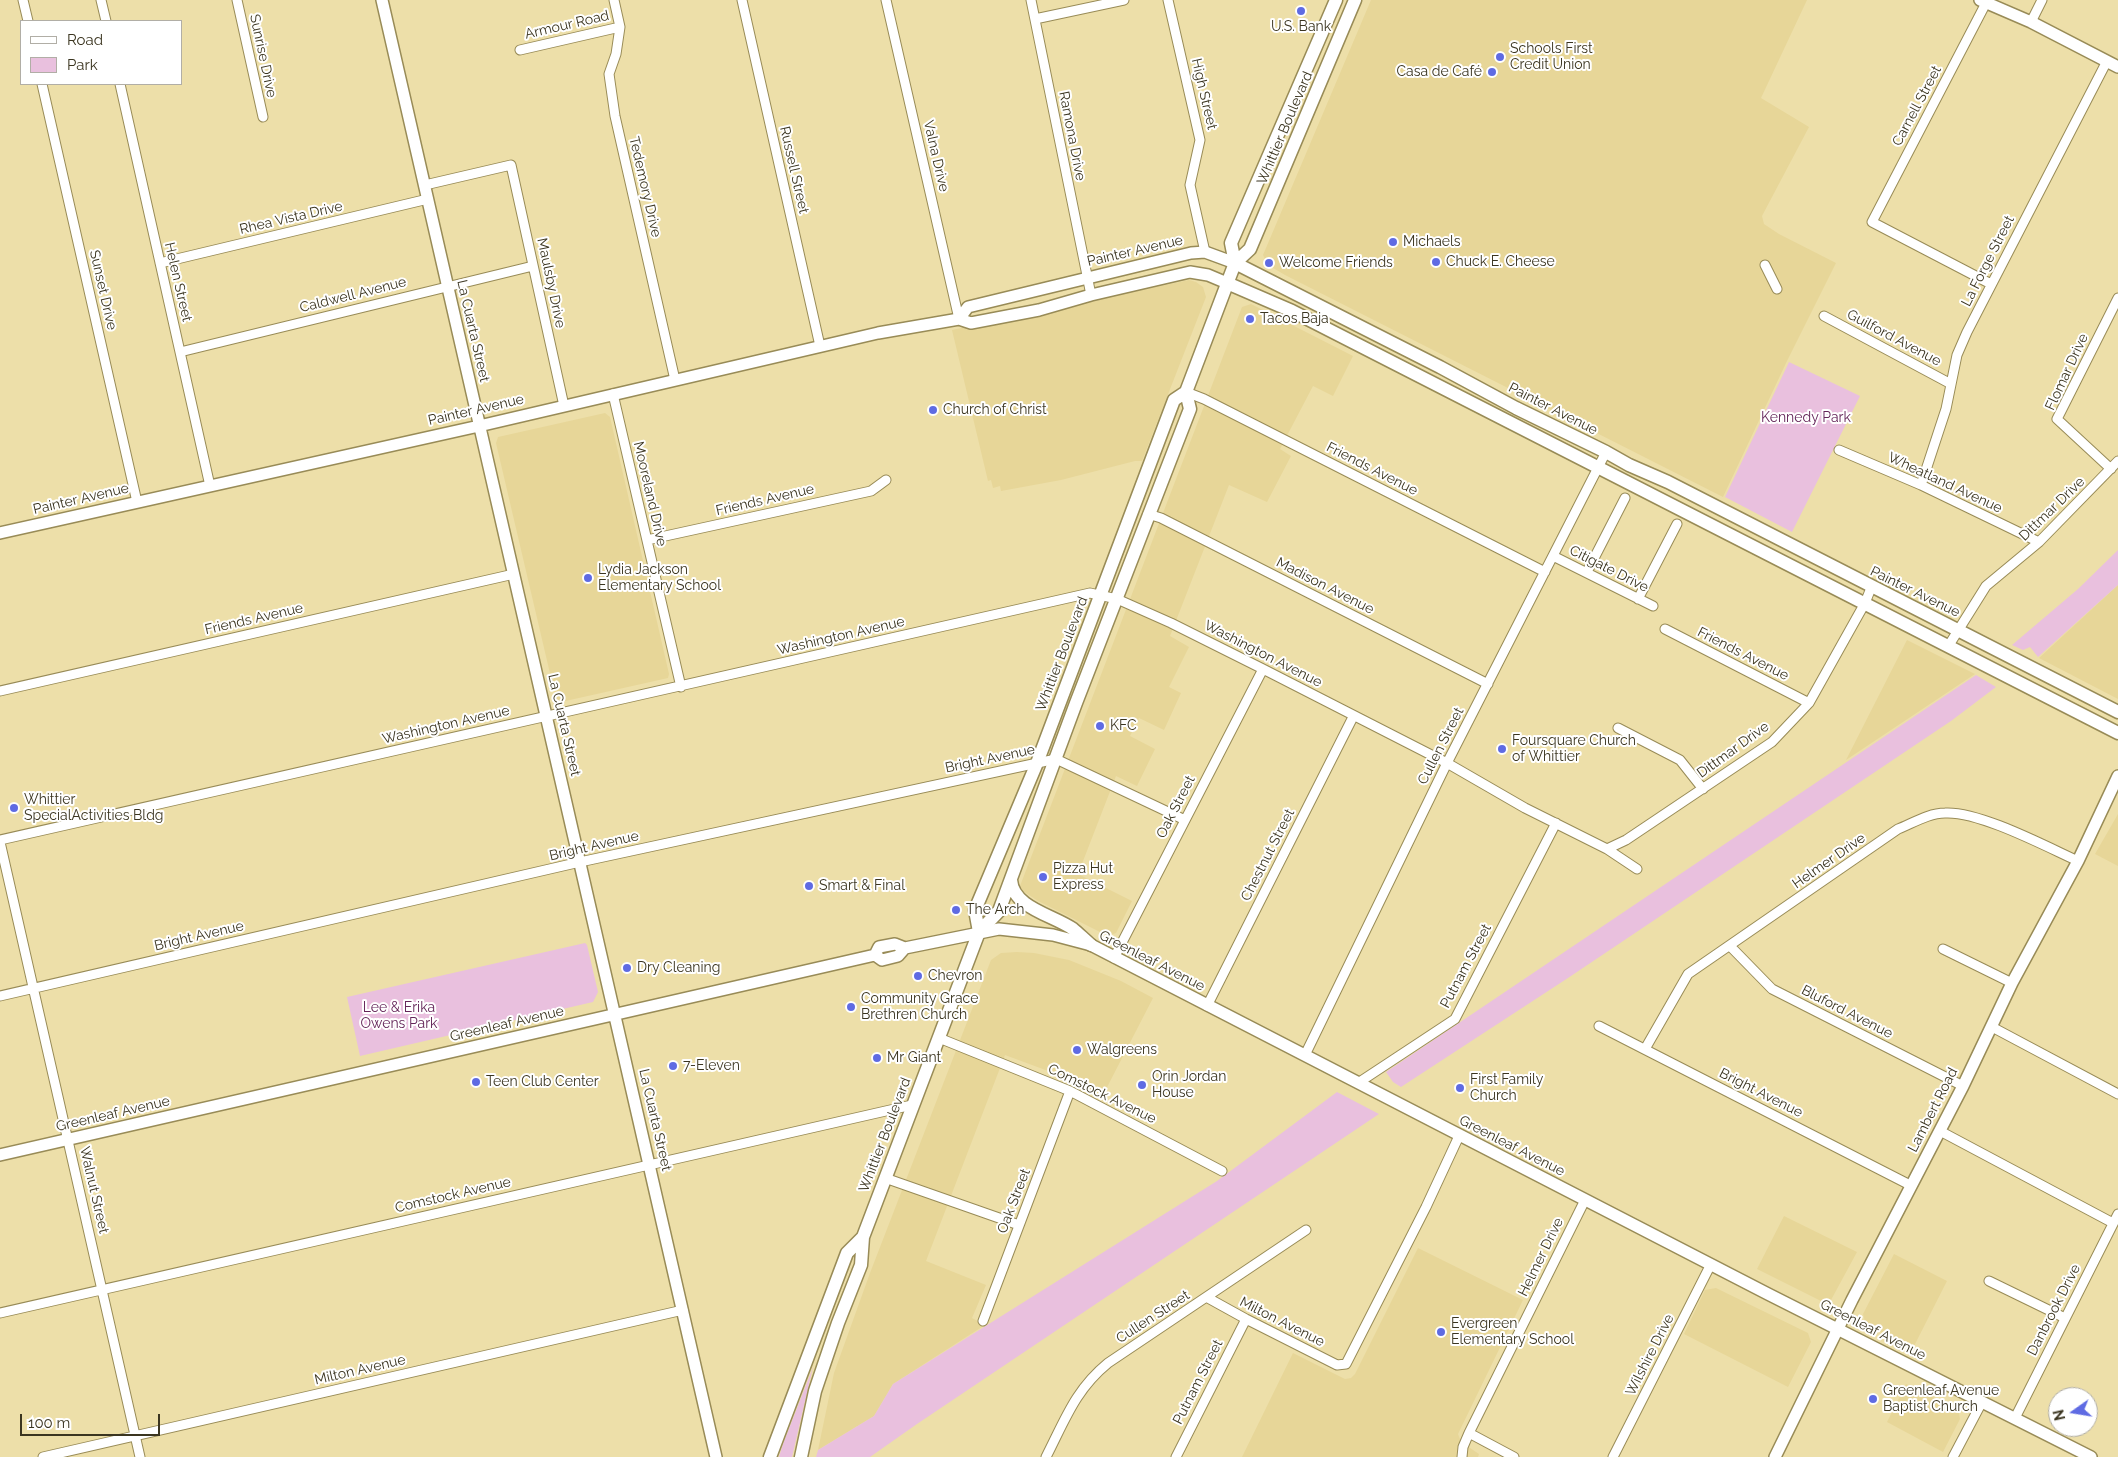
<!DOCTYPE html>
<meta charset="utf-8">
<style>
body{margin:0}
#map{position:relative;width:2118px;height:1457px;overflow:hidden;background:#eddfa9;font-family:Raleway,sans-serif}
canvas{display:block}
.legend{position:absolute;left:20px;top:20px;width:162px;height:65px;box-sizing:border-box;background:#fff;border:1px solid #b1aea6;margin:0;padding:6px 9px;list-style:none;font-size:15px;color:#3b3520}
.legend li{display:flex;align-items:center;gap:10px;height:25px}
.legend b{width:25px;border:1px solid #b1aea6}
.north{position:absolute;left:2048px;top:1387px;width:50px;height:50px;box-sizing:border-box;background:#fff;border:1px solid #b1aea6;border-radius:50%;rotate:257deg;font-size:14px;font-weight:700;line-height:20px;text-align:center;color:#3b3520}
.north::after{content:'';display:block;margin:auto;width:18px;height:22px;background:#5f6be3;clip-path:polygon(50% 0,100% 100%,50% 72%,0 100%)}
.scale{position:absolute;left:20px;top:1414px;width:140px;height:22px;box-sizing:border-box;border:2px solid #3b3520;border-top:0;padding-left:6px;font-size:15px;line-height:18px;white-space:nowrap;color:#3b3520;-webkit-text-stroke:4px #fff;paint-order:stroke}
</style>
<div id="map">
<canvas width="2118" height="1457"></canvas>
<ul class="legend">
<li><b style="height:6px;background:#fff"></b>Road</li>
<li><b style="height:14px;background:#e9c0de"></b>Park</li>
</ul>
<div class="north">N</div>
<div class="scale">100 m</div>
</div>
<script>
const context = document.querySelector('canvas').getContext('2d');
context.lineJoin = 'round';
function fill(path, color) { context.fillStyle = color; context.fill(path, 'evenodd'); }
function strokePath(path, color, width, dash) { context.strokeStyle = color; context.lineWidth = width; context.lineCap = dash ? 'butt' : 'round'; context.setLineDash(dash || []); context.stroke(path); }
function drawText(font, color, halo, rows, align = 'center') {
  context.font = font + ' Raleway,sans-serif'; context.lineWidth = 4; context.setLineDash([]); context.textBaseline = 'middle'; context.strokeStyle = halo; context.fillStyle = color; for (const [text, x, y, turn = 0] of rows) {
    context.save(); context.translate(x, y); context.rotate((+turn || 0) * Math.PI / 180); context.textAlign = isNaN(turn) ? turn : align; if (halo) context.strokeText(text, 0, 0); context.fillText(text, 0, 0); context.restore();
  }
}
const built = new Path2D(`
 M1371,0H1807L1761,98L1809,127L1762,216L1764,224L1779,234L1836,263L1787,361L1723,497L1285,275L1268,265L1263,255Z
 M1189,280L1196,282L1203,287L1206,297L1142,461H1135L1061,480L1001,491L1000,486L993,488L991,480L988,481L952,330Z
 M1251,304L1353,356L1333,396L1313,386L1280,449L1291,456L1267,502L1229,485L1170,636L1189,647L1169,687L1181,693L1164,730L1139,718L1130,736L1155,749L1137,786L1116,776L1078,874L1132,901L1116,933L1108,936L1038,901L1023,891L1020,886L1242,307Z
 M605,413L610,417L669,674L668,678L561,702L556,699L496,443L498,437Z
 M2118,585V699L2039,658Z
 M1907,640L1975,674L1846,760Z
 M2118,814V866L2095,854Z
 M1017,952L1034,953L1069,960L1121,981L1153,998L1103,1095L1059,1075L1005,1055L926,1261L986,1285L972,1318L985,1325L893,1384L874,1416L818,1450L834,1373L870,1273L991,960L1001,953Z
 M1784,1216L1857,1252L1831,1300L1823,1302L1757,1269Z
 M1418,1248L1523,1300L1458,1434L1461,1442L1479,1454L1478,1457H1242L1293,1353L1345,1379L1351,1378L1355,1374Z
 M1894,1254L1947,1281L1913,1348L1866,1325L1863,1314Z
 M1716,1288L1808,1333L1811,1342L1788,1387L1684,1334L1705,1290Z
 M1906,1384L1958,1409L1960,1419L1943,1452L1887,1422Z`);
const green = new Path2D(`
 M1789,362L1860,396L1792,532L1725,497Z
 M2118,550V585L2038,657L2030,647L2023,650L2012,645L2078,589Z
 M1976,675L1996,687L1951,721L1568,978L1401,1087L1393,1082L1386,1072Z
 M585,943L587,945L598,992L593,1002L360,1056L347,997Z
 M1337,1092L1379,1114L917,1424L870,1457H816L818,1450L874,1416L893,1384L1217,1181Z
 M813,1367L792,1457H779L783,1444Z`);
const street = new Path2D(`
 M23,0L28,21
 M101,0L106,21
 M237,0L263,117
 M614,0L620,27L616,54L609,74L615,116L675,380
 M742,0L820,346
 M886,0L959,319
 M1031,0L1091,295
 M1168,0L1200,140L1190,185L1205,252
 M1986,3L1872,222L1991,284
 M1035,19L1124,0
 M2031,22L2042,0
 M520,50L620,27
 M42,84L137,502
 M120,84L210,486
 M425,185L511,165L564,406
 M160,263L428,199
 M1765,265L1777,289
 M1824,316L1951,384
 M180,352L533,266
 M1186,392L1204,399L1545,572
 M613,394L681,687
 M1839,450L1921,485L2039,542
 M2111,469L2057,419L2118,298
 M1921,485L1946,409L1957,355L1967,332L2107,61
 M1148,514L1161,518L1488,684
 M647,540L871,491L886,480
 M1553,556L1653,606
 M1587,572L1625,498
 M1638,599L1677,524
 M1665,629L1809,703
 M1949,645L1986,586L2039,542L2118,461
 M0,691L514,574
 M1618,728L1680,760L1703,789
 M0,840L1090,593L1117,599L1171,623L1263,669L1447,763L1525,808L1607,849L1637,869
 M0,842L140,1457
 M1607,849L1626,840L1772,742L1809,703L1865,603L1871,588
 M1730,946L1772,989L1963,1086
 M1943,949L2012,983
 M1114,958L1263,669
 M0,996L580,862L1056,759L1185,820
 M1207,1006L1353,717
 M1599,1026L1910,1185
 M1992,1027L2118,1094
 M939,1038L1070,1091L1222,1171
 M1645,1049L1688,974L1898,829C1913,823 1929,813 1945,813C1979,811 2045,846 2078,861
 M1305,1055L1447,763L1606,452
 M1358,1083L1455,1019L1556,823
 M1940,1131L2113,1223
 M885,1178L1019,1225
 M1989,1281L2065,1318
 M1208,1298L1246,1319L1337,1365L1346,1364L1426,1207L1459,1136
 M0,1313L912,1105
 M983,1321L1070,1091
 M2015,1418L2118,1214
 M1469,1433L1514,1457
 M43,1457L683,1310
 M1046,1457C1065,1420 1075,1390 1108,1363L1306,1230
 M1176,1457L1246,1319
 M1462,1457L1463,1447L1469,1433L1585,1200
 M1613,1457L1711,1264
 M1953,1457L1982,1402`);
const secondary = new Path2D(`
 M382,0L716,1457
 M1980,0L2031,22L2118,67
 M959,319L968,307L1191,253L1205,252L1235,263
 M0,533L479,426L878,333L959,319L971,323L1039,310L1091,295L1190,272L1208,275L1227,283
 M875,955L879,947L895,944L905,948L999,929L1053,935L1091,945L1768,1294L2091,1457
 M0,1155L875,955L882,960L898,956L905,948
 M1775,1457L1852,1300L1963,1086L2012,983L2078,861L2118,776`);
const primary = new Path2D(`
 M1235,263L1440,367L1516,408L1606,452L1629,465L1668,482L2118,712
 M1235,263L1231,243L1336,0
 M1227,283L1292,311L2118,733
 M1011,880C1013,908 1053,915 1073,929C1079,934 1085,940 1091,945
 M979,932L975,910L1037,763L1174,400L1186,392
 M770,1457L847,1253L863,1237
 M801,1457L815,1391L838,1323L861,1265L863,1237L979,932L999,911L1076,703L1190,409L1186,392L1235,263L1250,249L1355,0`);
const markers = [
 [1301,11,5,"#5f6be3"],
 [1500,57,5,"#5f6be3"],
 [1492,72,5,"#5f6be3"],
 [1393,242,5,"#5f6be3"],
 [1436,262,5,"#5f6be3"],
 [1269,263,5,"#5f6be3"],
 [1250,319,5,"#5f6be3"],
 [933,410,5,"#5f6be3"],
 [588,578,5,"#5f6be3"],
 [1100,726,5,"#5f6be3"],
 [1502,749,5,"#5f6be3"],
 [14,808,5,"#5f6be3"],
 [1043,877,5,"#5f6be3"],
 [809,886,5,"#5f6be3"],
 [956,910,5,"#5f6be3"],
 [627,968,5,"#5f6be3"],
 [918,976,5,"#5f6be3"],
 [851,1007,5,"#5f6be3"],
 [1077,1050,5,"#5f6be3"],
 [877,1058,5,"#5f6be3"],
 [673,1066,5,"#5f6be3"],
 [476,1082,5,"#5f6be3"],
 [1142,1085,5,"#5f6be3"],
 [1460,1088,5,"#5f6be3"],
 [1441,1332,5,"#5f6be3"],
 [1873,1399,5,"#5f6be3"]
];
const streetNames = [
 ["Armour Road",567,25,-13],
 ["Sunrise Drive",263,56,78],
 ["High Street",1204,94,77],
 ["Carnell Street",1917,106,-62],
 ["Whittier Boulevard",1285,128,-67],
 ["Ramona Drive",1072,136,79],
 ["Valna Drive",936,156,77],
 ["Russell Street",794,170,77],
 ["Tedemory Drive",645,187,77],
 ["Rhea Vista Drive",291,218,-13],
 ["Painter Avenue",1135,251,-13],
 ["La Forge Street",1988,261,-63],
 ["Helen Street",178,282,77],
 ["Maulsby Drive",551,283,78],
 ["Sunset Drive",103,290,77],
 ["Caldwell Avenue",353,295,-14],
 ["La Cuarta Street",473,331,77],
 ["Guilford Avenue",1894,338,28],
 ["Flomar Drive",2067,372,-65],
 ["Painter Avenue",1553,409,27],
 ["Painter Avenue",476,410,-13],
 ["Friends Avenue",1372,469,27],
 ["Wheatland Avenue",1945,483,25],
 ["Mooreland Drive",650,494,77],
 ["Painter Avenue",81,499,-13],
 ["Friends Avenue",765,500,-13],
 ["Dittmar Drive",2052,509,-44],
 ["Citigate Drive",1609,569,27],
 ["Madison Avenue",1325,586,27],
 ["Painter Avenue",1915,592,26],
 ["Friends Avenue",254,619,-13],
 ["Washington Avenue",841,636,-13],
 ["Whittier Boulevard",1062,654,-69],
 ["Washington Avenue",1263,654,27],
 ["Friends Avenue",1743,654,27],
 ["Washington Avenue",446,725,-13],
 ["La Cuarta Street",564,725,77],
 ["Cullen Street",1441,746,-63],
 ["Dittmar Drive",1733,750,-36],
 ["Bright Avenue",990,759,-12],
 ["Oak Street",1176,807,-63],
 ["Bright Avenue",594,846,-13],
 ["Chestnut Street",1268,855,-63],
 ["Helmer Drive",1829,861,-35],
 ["Bright Avenue",199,936,-13],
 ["Greenleaf Avenue",1152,961,27],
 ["Putnam Street",1466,966,-62],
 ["Bluford Avenue",1847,1012,27],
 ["Greenleaf Avenue",507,1024,-13],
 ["Bright Avenue",1761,1093,27],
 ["Comstock Avenue",1102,1094,26],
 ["Lambert Road",1933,1110,-63],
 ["Greenleaf Avenue",113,1114,-13],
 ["La Cuarta Street",655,1120,77],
 ["Whittier Boulevard",885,1135,-69],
 ["Greenleaf Avenue",1512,1146,27],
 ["Walnut Street",94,1190,77],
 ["Comstock Avenue",453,1195,-13],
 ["Oak Street",1014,1201,-69],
 ["Helmer Drive",1541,1257,-64],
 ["Danbrook Drive",2054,1310,-63],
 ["Cullen Street",1153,1317,-33],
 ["Milton Avenue",1282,1322,27],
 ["Greenleaf Avenue",1873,1330,27],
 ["Wilshire Drive",1650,1355,-63],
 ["Milton Avenue",360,1370,-13],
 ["Putnam Street",1198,1382,-63]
];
const poiNames = [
 ["U.S. Bank",1301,27,"center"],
 ["Schools First",1510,49],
 ["Credit Union",1510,65],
 ["Casa de Café",1482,72,"right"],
 ["Michaels",1403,242],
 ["Chuck E. Cheese",1446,262],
 ["Welcome Friends",1279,263],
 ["Tacos Baja",1260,319],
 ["Church of Christ",943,410],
 ["Lydia Jackson",598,570],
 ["Elementary School",598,586],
 ["KFC",1110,726],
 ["Foursquare Church",1512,741],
 ["of Whittier",1512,757],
 ["Whittier",24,800],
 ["SpecialActivities Bldg",24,816],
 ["Pizza Hut",1053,869],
 ["Express",1053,885],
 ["Smart & Final",819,886],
 ["The Arch",966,910],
 ["Dry Cleaning",637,968],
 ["Chevron",928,976],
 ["Community Grace",861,999],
 ["Brethren Church",861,1015],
 ["Walgreens",1087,1050],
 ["Mr Giant",887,1058],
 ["7-Eleven",683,1066],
 ["Orin Jordan",1152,1077],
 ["House",1152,1093],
 ["First Family",1470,1080],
 ["Church",1470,1096],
 ["Teen Club Center",486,1082],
 ["Evergreen",1451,1324],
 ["Elementary School",1451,1340],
 ["Greenleaf Avenue",1883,1391],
 ["Baptist Church",1883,1407]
];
const parkNames = [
 ["Kennedy Park",1806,418],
 ["Lee & Erika",399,1008],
 ["Owens Park",399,1024]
];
fill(built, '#e7d698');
fill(green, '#e9c0de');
strokePath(street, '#988b57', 11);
strokePath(secondary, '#988b57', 14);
strokePath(primary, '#988b57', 15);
strokePath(street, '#fff', 9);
strokePath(secondary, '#fff', 11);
strokePath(primary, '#fff', 12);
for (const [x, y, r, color] of markers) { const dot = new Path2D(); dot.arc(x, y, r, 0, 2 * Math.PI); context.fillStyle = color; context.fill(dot); strokePath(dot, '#fff', 2); }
drawText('14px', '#3b3520', '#fff', streetNames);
drawText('14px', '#3b3520', '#fff', poiNames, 'left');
drawText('14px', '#642559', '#fff', parkNames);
</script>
